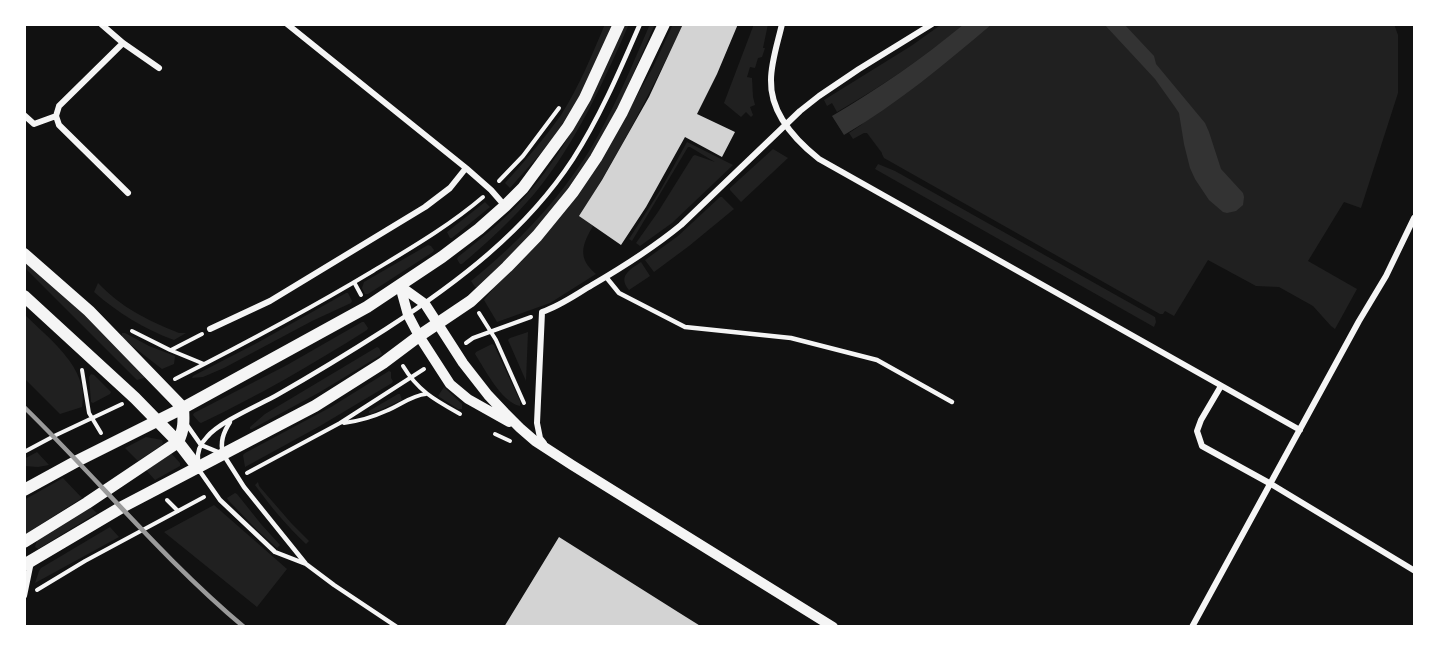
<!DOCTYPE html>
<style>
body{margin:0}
#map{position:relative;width:1439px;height:651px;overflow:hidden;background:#111;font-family:"Work Sans",sans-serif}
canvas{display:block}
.frame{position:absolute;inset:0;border:26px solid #fff;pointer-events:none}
</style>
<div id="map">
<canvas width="1439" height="651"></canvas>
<div class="frame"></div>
</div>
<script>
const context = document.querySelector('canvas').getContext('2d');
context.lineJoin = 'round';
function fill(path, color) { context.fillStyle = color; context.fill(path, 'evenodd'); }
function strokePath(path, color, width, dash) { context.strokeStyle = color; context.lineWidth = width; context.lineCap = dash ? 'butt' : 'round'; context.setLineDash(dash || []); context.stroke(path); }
const green = new Path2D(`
 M605,24H612C596,70 572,115 541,153C531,165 520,176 510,188L505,183C525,161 544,139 561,115C579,87 592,55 605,24Z
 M624,24H629C603,83 576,143 535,193C513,219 488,242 462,264H460L457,259L458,257C483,237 508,217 529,192C572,143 597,83 624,24Z
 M650,24H655L623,97L599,143L563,196L516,252L477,287H475L471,281C518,243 559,200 591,148C614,109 632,66 650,24Z
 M673,24H683C652,91 618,154 580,216L593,226C582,245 577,258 596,274L550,303L497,322L484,300L621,124L653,67Z
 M754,24H768L763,48H765L762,57L758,58L755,68L750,67L747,77L752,78L753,97L755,105L750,107L753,115L751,117L746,112L741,117L724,103Z
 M942,24H964C925,57 882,86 837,112L832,103L827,106L824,100L911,46Z
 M976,24H1394L1398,35V93L1361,208L1344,202L1308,261L1357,289L1335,329L1331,326L1313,306L1279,287L1256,286L1208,260L1174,316L1165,311L1163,314H1160L884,158L882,154V153L867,133H864L853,139L849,133L861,125Z
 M687,142L733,165L672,223L640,246L636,243L658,212L693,156L695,155L715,162L690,147H688L632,241L629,239L661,189Z
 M773,149L788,158L741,202L730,190V188Z
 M878,164L895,171L1155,317L1156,322L1154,327L875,169Z
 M720,197H722L734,209L689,246L654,272L645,260L678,236Z
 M485,202L490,207L452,238H450L447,232Z
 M428,245L431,246L434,250L433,252L368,294H365L362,288L364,282Z
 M24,257L68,298L145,377L144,378L137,380L24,267Z
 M641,262L650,276L629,290C617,276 631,269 641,262Z
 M98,283C122,308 147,320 179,333H186L174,340C144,329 118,313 94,292Z
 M346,293H348L352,301L351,303L312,321L224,368L203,377L192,378L193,376L257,343Z
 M24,314C48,338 90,368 82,407L60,414L24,378Z
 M362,322H364L368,328L367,330C313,364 258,396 201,423L199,422L193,415L194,413L287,365Z
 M528,332L526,381L508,340L510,338Z
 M122,333H125L149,346L175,356L174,364L162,369L122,338Z
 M492,344L494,345L520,401V406C501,402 485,369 475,354L476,352Z
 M377,347L379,348L382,354L381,355L320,392L252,429H250V427L265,414Z
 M389,371L391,372V378L393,381L392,383L320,426L245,467L243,455L245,453L331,407Z
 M91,374L94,375L111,392L110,394L93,403L91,402L89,377Z
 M444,387L462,404V409H458L438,396Z
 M398,394H400L402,400L371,414L369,413V411Z
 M146,437L162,440L163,443L162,445L138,461L125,448Z
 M37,452L49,465L38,467L24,466V459Z
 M171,453L180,463V466L155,480L146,470Z
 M63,478L82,498L24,535V500Z
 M258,482L259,486L292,524L309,541L306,544C287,526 270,506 255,485Z
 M235,493L237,494L261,524L280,545L277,548L256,529L228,500L227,498Z
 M214,505L287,569L257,607L164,532Z
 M89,506L97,513L38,549L35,547L37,540Z
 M110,527L119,537L35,583L39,571L41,568Z`);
const water = new Path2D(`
 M964,24H992C945,64 897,104 844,135L832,116C878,89 923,58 964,24Z
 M1104,24H1124L1154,56L1156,64L1205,123L1209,132L1221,169L1243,193L1244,197L1243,205L1236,211L1227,213L1223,212L1209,200L1195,179L1190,168L1184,144L1179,113L1175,107L1155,79Z`);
const building = new Path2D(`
 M683,24H738L717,74L697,114L735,132L722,157L685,137L646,207L621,245L579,216L602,180L649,97Z
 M559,537L678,612L702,627H504Z`);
const path = new Path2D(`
 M499,181L523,156L559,108
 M354,282L361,295
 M479,313L496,340L524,403
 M132,331L170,350L204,364
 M466,343L473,338L531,317
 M171,350L202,334
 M403,366C418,391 435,400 460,414
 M82,370L89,413L101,433
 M175,379C242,345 308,310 373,271C411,248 449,226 483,197
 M344,423C359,421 373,417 386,411C399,406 412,395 426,394
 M495,434L510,441
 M24,452L54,436L122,404
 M247,473L340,423L424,369
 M167,500L178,511
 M37,590L85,561L204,497`);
const service = new Path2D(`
 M606,277L619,293L685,327L791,338L877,360L952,402
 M187,425L201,445L223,454L244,487L306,564L334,585L397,627
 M223,454C220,442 223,433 230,422
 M198,461C197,452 200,444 207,437C219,422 259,405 277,395C314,374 350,352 386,329C457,283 526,231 573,159C600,117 620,70 640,24
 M199,470L220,500L275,552L306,564`);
const minor = new Path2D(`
 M101,24L123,43L159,68
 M287,24L466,168L491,190L505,206
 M782,24C778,42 771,62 771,80C770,113 795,140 819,159L1300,430
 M123,43L59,106L56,116L59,125L128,193
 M24,115L34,124L56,116
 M210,329L270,301L425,207L450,188L466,168
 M1221,386L1201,420L1197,431L1202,446L1271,484L1415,571
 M544,443L540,438L537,423L542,312C560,306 575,295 592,285C623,267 653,248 681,225L800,111L819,96L859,69L932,24
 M24,596L31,562
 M1192,627L1359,321L1386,276L1414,218`);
const tertiary = new Path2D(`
 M400,286L425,304L463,363L488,395L505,413L520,428L535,441L572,465L833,627
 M400,286L408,315L419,336L450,384L468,399L509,422`);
const secondary = new Path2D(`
 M24,254L89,311L183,408C184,422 184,429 178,442
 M24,296L135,398L178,442L198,468
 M24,490L77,461L183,408L367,307L442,257L479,229L505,206L523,188L568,127L585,98L619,24
 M24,542L87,503L178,442
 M24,565L122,507L315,406L383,363L419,336L471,301L507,267L537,236L573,192L596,158L622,112L664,24`);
const rail = new Path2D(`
 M24,407C98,479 164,560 244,627`);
fill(green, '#202020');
fill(water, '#333');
fill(building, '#d3d3d3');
strokePath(path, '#f5f5f5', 4);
strokePath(service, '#f5f5f5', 4.5);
strokePath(minor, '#f5f5f5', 6);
strokePath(tertiary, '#f5f5f5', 10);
strokePath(secondary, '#f5f5f5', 12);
strokePath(rail, '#9a9a9a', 4.5);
</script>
